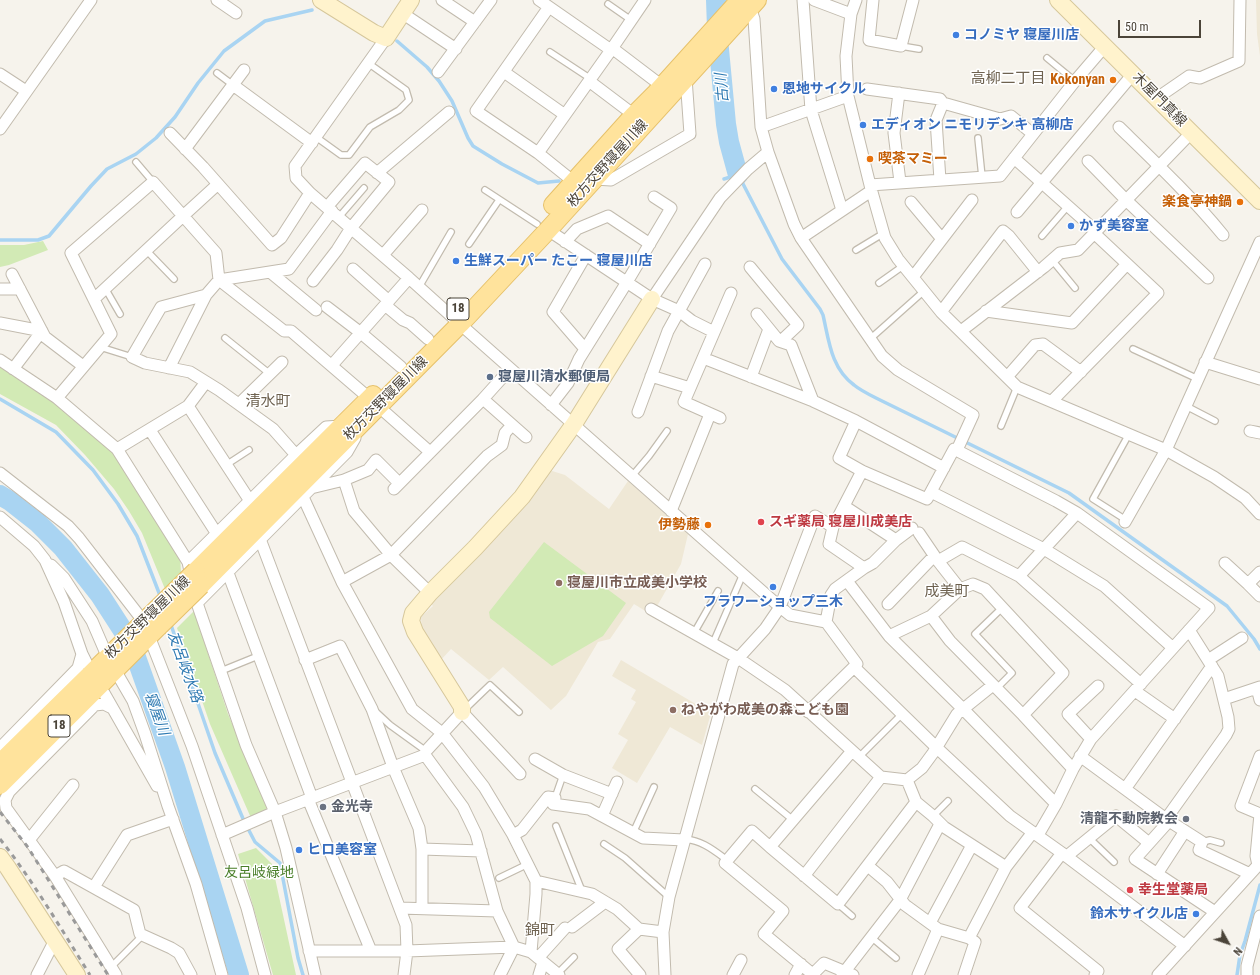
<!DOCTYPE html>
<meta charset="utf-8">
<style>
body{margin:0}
#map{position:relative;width:1260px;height:975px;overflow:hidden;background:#f6f3ec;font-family:"Roboto Condensed",sans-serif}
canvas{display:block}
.north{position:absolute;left:1208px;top:923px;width:40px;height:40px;-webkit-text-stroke:3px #fff;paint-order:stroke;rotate:130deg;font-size:11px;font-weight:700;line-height:16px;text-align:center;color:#4b4439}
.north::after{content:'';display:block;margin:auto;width:14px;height:18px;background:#4b4439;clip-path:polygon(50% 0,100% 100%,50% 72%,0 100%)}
.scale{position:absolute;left:1118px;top:20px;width:83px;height:18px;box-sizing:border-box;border:2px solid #4b4439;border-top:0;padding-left:5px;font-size:12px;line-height:14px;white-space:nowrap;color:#4b4439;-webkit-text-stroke:3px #fff;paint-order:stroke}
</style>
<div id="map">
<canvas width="1260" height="975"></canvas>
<div class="north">N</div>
<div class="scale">50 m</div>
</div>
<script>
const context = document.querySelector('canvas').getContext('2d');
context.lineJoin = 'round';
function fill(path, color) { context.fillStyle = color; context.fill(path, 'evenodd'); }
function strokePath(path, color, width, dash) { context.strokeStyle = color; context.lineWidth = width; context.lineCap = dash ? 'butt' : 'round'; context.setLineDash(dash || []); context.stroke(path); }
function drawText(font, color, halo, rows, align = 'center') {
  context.font = font + ' "Roboto Condensed","Noto Sans JP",sans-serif'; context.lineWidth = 3; context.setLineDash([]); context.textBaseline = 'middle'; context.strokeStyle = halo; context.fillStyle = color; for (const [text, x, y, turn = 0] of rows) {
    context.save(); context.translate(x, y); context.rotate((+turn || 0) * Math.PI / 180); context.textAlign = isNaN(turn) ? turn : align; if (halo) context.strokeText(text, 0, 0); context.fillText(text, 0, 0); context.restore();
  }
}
const education = new Path2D(`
 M1256,0H1260V56L1257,34Z
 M549,470L565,475L609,509L628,481L688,534L681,564L656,608L647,612L634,604L610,639L598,642L566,696L551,710L503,667L489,680L451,649L440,661L422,632L421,617L433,606L429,602Z
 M621,660L711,713L702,745L670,727L637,783L612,768L628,740L618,734L636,702L631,699L636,690L612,676Z`);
const green = new Path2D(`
 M43,241L48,250L9,265L0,267V245H24Z
 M0,364L59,404L116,456L180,552L181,574L165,589L142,533L129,511L114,489L85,455L56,425L0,394Z
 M544,542L626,603L603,636L552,666L490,618L489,612Z
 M194,611L228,714L267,805L266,812L251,818L210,724L177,628Z
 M256,848L272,864L296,975H273L238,854Z`);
const stream = new Path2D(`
 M397,41L427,67L439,81L452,101L468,138L473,146L502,164L538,183L559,181
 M724,179L737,175
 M741,180L782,259L820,309L823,315C829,341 831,368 854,385C860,390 868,394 876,398L1069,493L1227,606L1254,639L1260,649
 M0,240H38L49,236L91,186L107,169L136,154L156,138L175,117L198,83L224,51L265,21L312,10
 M0,399L56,432L93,470L118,504L137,536L161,598
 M170,622L215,753L244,821L255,842L280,863L298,958L303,975
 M1237,975L1240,955L1245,941L1260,885`);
const river = new Path2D(`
 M716,0L717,28L726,124L729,142L738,175
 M0,495L10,501L38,523L63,548L100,595L131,643L175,767L239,975`);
const lane = new Path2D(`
 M608,4L631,20
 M901,46L919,49
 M550,52L591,79
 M1047,58L1075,81
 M217,73L233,85
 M316,137L341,155H349L370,127L399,110L409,100L406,90L368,63
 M978,138L982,177
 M136,162L153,182
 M485,190L537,224
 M339,217L364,188
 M1042,236L1068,206
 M469,244L499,200
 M146,250L174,279
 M856,250L884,233
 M1052,260L1075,288
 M879,283L903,266
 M419,287L451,232
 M105,288L120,314
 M225,338L270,374
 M870,339L924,291
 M100,347L132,357
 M1133,349L1198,379
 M1186,406L1215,421
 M1001,426L1017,387
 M226,465L249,450
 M632,476L649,456L667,431
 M1126,520L1093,499L1129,434
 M694,633L718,591
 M713,643L743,574
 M221,671L258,656
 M997,688L1012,673L975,634L1002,608
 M464,710L490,685L519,712
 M376,712L390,725L426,751
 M859,757L902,714
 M755,789L793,820
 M555,798L563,775
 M933,816L948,801
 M556,826L582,891
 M633,833L654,787
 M1089,838L1114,862
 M684,840C699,838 716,852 727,860
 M1202,842L1210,840L1221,843
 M604,844L625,858L669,897
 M499,878L528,864
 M838,904L852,916
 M871,937L896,958
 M111,967L143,935
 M557,974L574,957`);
const street = new Path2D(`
 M217,0L236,13
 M442,0L475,22
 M539,0L611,50
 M803,0L811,110L842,210
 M814,0L851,14
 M856,0L851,14L846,56L848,96L870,185L885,238L898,259L941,312L1017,387L1166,450L1214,477L1245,498L1260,514
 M873,0L869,40L901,46L913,0
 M549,7L476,111L538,153L574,182
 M402,13L456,49
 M386,38L295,166L296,178L310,193L409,278L460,324L780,607L765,629L733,664L669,897L663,932L665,975
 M612,48L662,86
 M438,72L491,0
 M504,72L565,115
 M0,74L26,91
 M589,81L634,115
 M233,85L312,143
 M867,89L940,99L943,103
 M899,93L894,133L900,182
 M1157,98L1189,76L1200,78L1239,61L1240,0
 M761,127L848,96
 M1119,127C1155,162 1191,196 1223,235
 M0,129L91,0
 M170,133L203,167L272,245L281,238L310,193
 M185,149L244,70
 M768,152L794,224L801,238L882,356L898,370L973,415L957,450
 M538,153L611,50L645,0
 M1014,158L1096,231
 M1088,161L1126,200L1208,278
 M377,173L449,112
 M595,179L611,180L690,134L686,78
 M940,180L936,120L943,103L1000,119L1011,116L1033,134
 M870,185L1000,176L1075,81L1105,46
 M911,202L942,239
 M1017,212L1133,74
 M548,230L652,299L679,311L692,321L714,332
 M801,238L871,191
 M565,242L577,229L608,216L650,244
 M383,255L422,210
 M750,267L798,325L781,341
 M353,269L389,301
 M270,272L316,310
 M12,274L45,337L83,366
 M913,277L972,200
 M313,281L337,250L351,228L389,182L365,163L327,207
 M0,289H20
 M206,295L161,307L132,357L145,363L190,372L219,390L273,429L296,455L326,427L341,426
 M94,299L183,216L218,184
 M652,299L720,198L748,169L768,152L761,127L754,19L750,8
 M385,305L403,320L410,323L428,339
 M327,307L361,333L401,367
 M986,311L1072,323L1127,264
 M941,312L1003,231L1009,236L1038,272
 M757,314L779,341L791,345L813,401
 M0,323L42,331L13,369
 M961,331L1044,267L1060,253L1078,250L1191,133
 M585,349L553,312L586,255
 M703,358L813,401L856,421L944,468
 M0,360L57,398L117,449L188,562L197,603L246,745L275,812L286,848L315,975
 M1205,362L1260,379
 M332,365L409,278
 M169,368L206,295L219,280L289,269L332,211
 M651,376L690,388
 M751,377L769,329
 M1007,377L1035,345L1043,344L1081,372
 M57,398L111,334L71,253L153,182L216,253L219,280L284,331H291L369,398
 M483,399L526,437
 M1052,401L1158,293L1094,233
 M239,404L282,362
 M551,405L568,383L579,359L627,282L671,208L654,197
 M188,406L250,501
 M378,406L430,452
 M638,412L668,331L705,264
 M720,418L684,402L731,293
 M856,421L839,458L862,471L927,499L954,449L1056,501L1077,513L1209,608L1091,739L1073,769L1056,804L1038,835
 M150,430L217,534
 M1250,431L1260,433
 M117,449L188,406L206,382
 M862,471L833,527L829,544L864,568
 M0,473L68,526L79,538L144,622L149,636L192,746L247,908L265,975
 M344,480L354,511L391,555L430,593
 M311,488L344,480L368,470L376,460L399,483
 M394,489L483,399L510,369
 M931,492L1044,549L1104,586L1173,648
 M303,497L342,582L412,709L442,733L484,787L513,835L536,881V894L531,952
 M844,506L896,540
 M671,511L710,414
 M0,517L34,546L45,560L64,602L82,654L87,664
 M1125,522L1166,450L1260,242
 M919,533L938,561L960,589
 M260,539L406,925L407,951L404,975
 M938,561L962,547L1019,576L1141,684
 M188,562L296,455
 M1225,563L1248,584L1260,596
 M51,565L64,578L92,621L108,658
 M228,573L312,798
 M1019,576L1077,513
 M847,581L889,636L963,709L1056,804
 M342,582L391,555L487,456L502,445L505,433L512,425
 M1248,584L1260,572
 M197,603L347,452L355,438
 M888,604L934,556
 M651,609L738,658L785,690L881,777L907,780L922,768L933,753L957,714L993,685
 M931,616L950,641L1023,715L1073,769
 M826,622L790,615L780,607L815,516L833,527
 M889,636L931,616L960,589L973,584L985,589L1063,673L1023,715
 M305,660L340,646L372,709L393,767L419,828L422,849V908
 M1208,660L1242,638
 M857,664L826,622L831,595L835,589L864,568L873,563L896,540L912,528
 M115,670L133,701L145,734L168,806L196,884L222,975
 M1257,688L1260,700
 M1135,691L1175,719
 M104,693L157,786
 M1224,699L1260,687
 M112,708L104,704L95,705L9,792L5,800L6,808L55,876L116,975
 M808,712L854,667L936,747L1010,816L1062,853L1185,946
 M1091,739L1068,714L1098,686
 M0,748L78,668L82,654
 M852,751L770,847L752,831L725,863L783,911L764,934L810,972L813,974L824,963L853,975
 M425,755L463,807L476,834L497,911L514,947L500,975
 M1080,756L1166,819L1202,842L1199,850L1250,874
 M535,759L563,775L612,794
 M907,780L916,802L933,816L944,827L1006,867
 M1125,789L1212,666
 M308,799L371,951
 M602,816L617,782
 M1166,819L1226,735L1229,729L1228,717L1218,676L1189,630
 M1169,821L1135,859L1215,912
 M222,835L275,812L425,755L426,751L462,712L520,774
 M513,835L522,830L548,797L555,798L553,804L589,809L643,838L684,840
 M29,840L73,785
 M770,847L838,904L916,802
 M422,849L481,851
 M1062,853L1020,908L1098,971L1095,975
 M1067,856L1116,816L1149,843
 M1258,865L1256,856L1260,814L1241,806L1260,756
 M868,866L887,882L905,905L938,929L969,938L975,942L964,975
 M1157,874L1185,831
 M55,876L64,871L134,910L140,934L171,948L179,953L191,975
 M804,876L881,777
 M536,881L592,894L617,909L639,929L618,949L640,975
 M94,887L127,835L173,819
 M400,908L497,911
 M930,923L972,845
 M572,927L605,902
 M639,929L663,932
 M969,938L1006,867L1033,832
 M309,951H407L514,947L531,952L559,975
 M538,958L565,928
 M37,975L55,940
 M539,975L543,962
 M733,975L741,960
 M795,975L801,964
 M842,975L900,900L940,824
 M918,975L938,929
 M1158,975L1260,863
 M1247,975V966L1260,916`);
const secondary = new Path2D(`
 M321,0L374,33L386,38L411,0
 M1058,0L1260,201
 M462,712V707L415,632L411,621L413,613L430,593L475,548L522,497L574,424L652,299
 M0,857L8,868L77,975`);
const primary = new Path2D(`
 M553,205L634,115L656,93L740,0
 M196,571L373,395
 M201,585L460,324L548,230L757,0
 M0,763L150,616
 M0,785L158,627`);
const rail = new Path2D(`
 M0,812L27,846L108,975
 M0,839C34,882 61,929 90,975`);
const primaryBridge = new Path2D(`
 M150,616L196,571
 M158,627L201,585`);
const markers = [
 [956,35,4,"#3f7fe0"],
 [1113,80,4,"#e8710a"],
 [774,89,4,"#3f7fe0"],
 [863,125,4,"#3f7fe0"],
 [870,159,4,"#e8710a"],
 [1240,202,4,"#e8710a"],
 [1071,226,4,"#3f7fe0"],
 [456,261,4,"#3f7fe0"],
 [490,377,4,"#5c6f8a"],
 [761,522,4,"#e0444e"],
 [708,525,4,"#e8710a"],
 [559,583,4,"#8d6e63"],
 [773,587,4,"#3f7fe0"],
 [673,710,4,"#8d6e63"],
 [323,807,4,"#6b7280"],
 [1186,819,4,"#6b7280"],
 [299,850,4,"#3f7fe0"],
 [1130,890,4,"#e0444e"],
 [1196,914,4,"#3f7fe0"]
];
const shields = [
 [458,309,22],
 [59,726,22]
];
const shieldNames = [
 ["18",458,309],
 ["18",59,726]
];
const shopNames = [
 ["コノミヤ 寝屋川店",964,35],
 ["恩地サイクル",782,89],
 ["エディオン ニモリデンキ 高柳店",871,125],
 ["かず美容室",1079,226],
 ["生鮮スーパー たこー 寝屋川店",464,261],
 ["フラワーショップ三木",773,602,"center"],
 ["ヒロ美容室",307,850],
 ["鈴木サイクル店",1188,914,"right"]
];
const foodNames = [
 ["Kokonyan",1105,80],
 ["喫茶マミー",878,159,"left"],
 ["楽食亭神鍋",1232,202],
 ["伊勢藤",700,525]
];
const streetNames = [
 ["木屋門真線",1159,100,45],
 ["枚方交野寝屋川線",608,164,-48],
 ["枚方交野寝屋川線",386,399,-45],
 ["枚方交野寝屋川線",148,618,-44]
];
const serviceNames = [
 ["寝屋川清水郵便局",498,377]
];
const healthNames = [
 ["スギ薬局 寝屋川成美店",769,522],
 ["幸生堂薬局",1138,890]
];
const educationNames = [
 ["寝屋川市立成美小学校",567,583],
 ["ねやがわ成美の森こども園",681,710]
];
const worshipNames = [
 ["金光寺",331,807],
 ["清龍不動院教会",1178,819,"right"]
];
const parkNames = [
 ["友呂岐緑地",259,873]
];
const neighbourhoodNames = [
 ["高柳二丁目",1008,79],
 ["清水町",268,402],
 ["成美町",947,592],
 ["錦町",540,931]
];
const waterNames = [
 ["古川",723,88,-95],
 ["友呂岐水路",184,667,70],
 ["寝屋川",156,714,70]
];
fill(education, '#efe8d6');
fill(green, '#d2eab5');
strokePath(stream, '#a9d4f2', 3.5);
strokePath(river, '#a9d4f2', 20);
strokePath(lane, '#c2bbae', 8);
strokePath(street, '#c2bbae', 13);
strokePath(secondary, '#d6c79b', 18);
strokePath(primary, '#e6c16a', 20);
strokePath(lane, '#fff', 5.5);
strokePath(street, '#fff', 11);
strokePath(secondary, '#fff3cd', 16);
strokePath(primary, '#ffe39c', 18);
strokePath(rail, '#9a9a9a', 3, [5, 5]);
strokePath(primaryBridge, '#e6c16a', 20, []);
strokePath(primaryBridge, '#ffe39c', 18);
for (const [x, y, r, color] of markers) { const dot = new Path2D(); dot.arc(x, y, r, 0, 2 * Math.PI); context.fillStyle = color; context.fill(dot); strokePath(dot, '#fff', 1.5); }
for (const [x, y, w] of shields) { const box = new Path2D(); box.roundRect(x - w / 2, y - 11, w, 22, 3); context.fillStyle = '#fff'; context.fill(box); strokePath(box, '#4b4439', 1); }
drawText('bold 13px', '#4b4439', null, shieldNames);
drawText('bold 14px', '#366cbe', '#fff', shopNames, 'left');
drawText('bold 14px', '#c56008', '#fff', foodNames, 'right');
drawText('14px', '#4b4439', '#fff', streetNames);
drawText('bold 14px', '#4e5e75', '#fff', serviceNames, 'left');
drawText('bold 14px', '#be3a42', '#fff', healthNames, 'left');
drawText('bold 14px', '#785e54', '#fff', educationNames, 'left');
drawText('bold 14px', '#5b616d', '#fff', worshipNames, 'left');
drawText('14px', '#4a7f2a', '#fff', parkNames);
drawText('15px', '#6e6250', '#fff', neighbourhoodNames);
drawText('italic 15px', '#2e7ab2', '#fff', waterNames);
</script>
